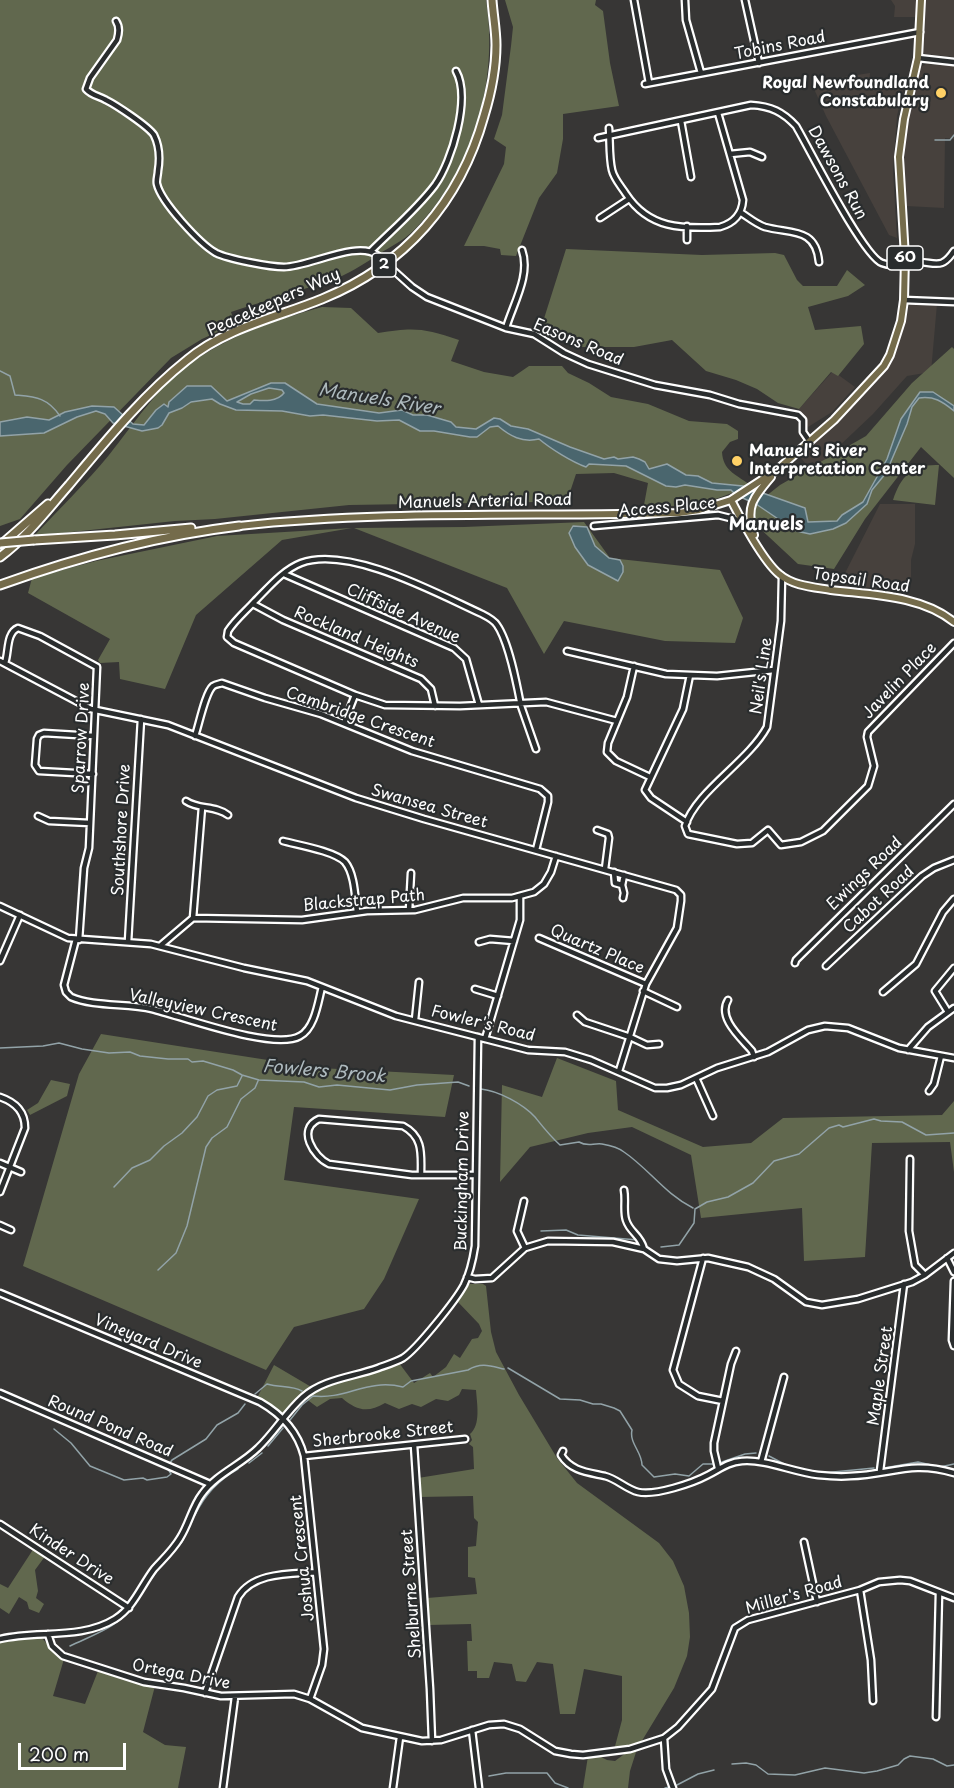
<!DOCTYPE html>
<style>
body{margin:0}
#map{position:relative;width:954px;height:1788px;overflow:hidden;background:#373635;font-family:"Playpen Sans",sans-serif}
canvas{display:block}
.scale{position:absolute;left:18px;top:1743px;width:108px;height:27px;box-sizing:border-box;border:3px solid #fff;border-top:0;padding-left:8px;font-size:18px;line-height:21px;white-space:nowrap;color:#fff;-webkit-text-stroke:4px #2a2d2e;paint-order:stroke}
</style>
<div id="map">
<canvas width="954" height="1788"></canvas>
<div class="scale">200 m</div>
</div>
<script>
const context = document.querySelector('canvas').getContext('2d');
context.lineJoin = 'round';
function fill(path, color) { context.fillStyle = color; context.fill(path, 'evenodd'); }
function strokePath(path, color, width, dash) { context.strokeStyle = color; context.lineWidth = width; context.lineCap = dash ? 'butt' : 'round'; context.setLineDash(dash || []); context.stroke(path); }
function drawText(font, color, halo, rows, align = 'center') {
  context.font = font + ' "Playpen Sans",sans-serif'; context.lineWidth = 4.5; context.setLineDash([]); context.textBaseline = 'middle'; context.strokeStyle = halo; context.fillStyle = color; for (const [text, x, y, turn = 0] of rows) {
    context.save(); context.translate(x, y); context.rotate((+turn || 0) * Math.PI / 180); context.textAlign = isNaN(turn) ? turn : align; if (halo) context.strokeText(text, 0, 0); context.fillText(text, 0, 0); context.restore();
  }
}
const built = new Path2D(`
 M891,0H917L916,17H894L895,6Z
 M926,0H954V57L925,54L923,52Z
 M926,64L954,66V139L945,138L944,208L906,206L904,171L905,135L908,115L921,67Z
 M870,73L869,85L904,86L897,116L893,170L897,238L889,235L826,116L811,82Z
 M911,304H937L931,372L907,376L873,414L817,467L813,462L806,464L800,457L859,399L891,362L900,340L909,306Z
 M833,371L855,387L832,412L808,427L799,409Z
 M880,504H915V544L911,560V582H880L878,588L839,585Z`);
const green = new Path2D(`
 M0,0H486C499,82 473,172 413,231C404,240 390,247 379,254C367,262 353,271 340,277C304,290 267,300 231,312L235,324L202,339L171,358L67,465L20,519L0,526Z
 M505,0H596L595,5L603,11L610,63L619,106L563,114V139L557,173L539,198L516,256L501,255L500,249L484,246H464L504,164L506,147L494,139L502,115L511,46L513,27Z
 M566,249L702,255L775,253L784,255L797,280L803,286H837L847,270L865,285L848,296L808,307L815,330L861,326L864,344L838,376L831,372L799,409L778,403L757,389L736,380L706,371L672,340L634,347H574L541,328Z
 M322,307L351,308L378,333C414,327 424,328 459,340L451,361L484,372L513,377L529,366H562L568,373L589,383L611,397L648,404L689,421L727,424L738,431V439L730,442L722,452C723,470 735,474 749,484C717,503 682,509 644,505L648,483L614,473L576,474L566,504L538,502L349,505L215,519L175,521L34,536C59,509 86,483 109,455C133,425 157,388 188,365C228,336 275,320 322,307Z
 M952,347L954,349V478L921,447L865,519L834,569L798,564L754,523L756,504L780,485L866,436L912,383Z
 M939,465L935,505L893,500C901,476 912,464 939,465Z
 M584,522L610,558L720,570L743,618L735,643L665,641L564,621L544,654L507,588L354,528L464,527Z
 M352,528L282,540L196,615L165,689L120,679L119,662L100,663L98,660L110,639L28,593L32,578L96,561L217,536Z
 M101,1034L319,1068L454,1075L445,1117L294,1107L284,1180L419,1199L384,1279L364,1309L294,1327L266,1370L23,1266L79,1074Z
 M557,1058L616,1081L618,1110L703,1147L751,1143L783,1118L942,1115L954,1101V1172L950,1142L872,1143L865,1257L804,1261L802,1208L701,1218L691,1155L632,1127L588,1133L530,1147L500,1182L502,1085L542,1097Z
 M51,1080L70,1084L67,1096L30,1115L27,1110L38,1103Z
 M468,1284H483L486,1286L491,1332L496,1352L519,1395L557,1458L577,1483L659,1543L673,1561L684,1586L689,1613L690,1637L687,1656L674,1688L640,1744L614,1750L622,1720V1676L584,1669L575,1714H560L553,1664L537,1662L526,1682L516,1681L512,1664L494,1662L489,1678H477V1671H468L467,1641H472L471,1624L429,1625L427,1598L477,1594L475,1578L468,1577V1547L476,1546L478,1522L474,1518L473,1496L420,1497L418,1478L474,1469L473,1447L469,1444L472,1440L470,1434C481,1425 477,1404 476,1390L462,1389L459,1395L448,1401L436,1399L421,1407L412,1404L399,1409L385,1403C368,1413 357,1411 342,1398L330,1399L317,1407L305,1398L327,1386L399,1363L414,1383L430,1373L433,1377L446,1367L454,1354L460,1358L472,1339L478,1338L482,1331L479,1324L457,1301Z
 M274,1365L313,1388L302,1394L284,1414L257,1398Z
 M34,1548L46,1555L35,1570L38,1591L36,1598L44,1604L39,1613L29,1609L27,1602L19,1597L9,1614L0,1608V1584L8,1588Z
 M41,1637L55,1653L64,1659L53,1696L85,1704L98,1671L155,1686L143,1732L165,1745L186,1747L178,1788H0V1641L16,1638Z
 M637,1749L630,1771L628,1788H583L588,1756H599L607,1760L615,1761L627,1752Z`);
const water = new Path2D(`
 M271,383H285L317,404L379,413L402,410L413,415H427L451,422L456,427L476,429L494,418L500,419L511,426L528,429L570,447L604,459L614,457L618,459L633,457L639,459L645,462L649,469L667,464L686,475L698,476L712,483L743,486L805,508L808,522L837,521L842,515L863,502L887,459L901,419L920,392H933L954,406V411C942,401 934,396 919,398L912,407L907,424L886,473L872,490L867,504L846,523L833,529L810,534L796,531L756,504L736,495L731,490H717L685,485L676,487L666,486L626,466L589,464L586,467C572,462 551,449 539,439C522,443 510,436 498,426L490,427L477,437H470L434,431H420L399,420L377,421L323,415L310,416L282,411L236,410L220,404L212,399L191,402L182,408L169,413L162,425L158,428L142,431L113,423L105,414L96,411L77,417L44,433L0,436V422L27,417L49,420L65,412L92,406L114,407L133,424L144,425L156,410L164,404L168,407L169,402L187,386H211L227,401ZM269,388L282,390L284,393C277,402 264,401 254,400L250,404H243L237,402L251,394Z
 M573,526L587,527L595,546L609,558L620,560L623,566V572L618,581L588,565L575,547L569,533Z`);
const stream = new Path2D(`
 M935,140H950L954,135
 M0,371L10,376L15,395C35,397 47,397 60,416
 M0,1048L43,1046L59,1043L82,1049L109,1053L130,1052L140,1056L168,1059H188L192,1062L203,1061L233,1070L242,1075L259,1080L304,1082L319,1087L337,1085L390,1090L417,1085L458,1082L469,1086
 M481,1089C499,1091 523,1104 535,1117C543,1127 550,1136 560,1145L579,1142C587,1147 593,1143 602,1144C608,1145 619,1148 624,1152C649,1169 665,1194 693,1208
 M114,1187L132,1168L150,1160L164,1146L182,1133L197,1117L208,1096L217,1090L237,1086L242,1076
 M695,1209L707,1202L728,1197L753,1183L774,1161L799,1154L829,1128L839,1125L843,1127L874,1119L881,1121L902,1122L926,1135L954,1133
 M541,1231L566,1230L578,1235L638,1240
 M661,1247L679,1245L694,1223L695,1209
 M158,1270L176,1253L187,1226L206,1147L212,1138L227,1127L241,1099L255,1088L258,1081
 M508,1368L560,1399L580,1400L593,1404H601L614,1408L620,1411L632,1430C629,1443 642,1452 642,1465L654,1477L675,1474L689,1476L703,1464H716
 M255,1394L267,1384C280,1388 291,1385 302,1391
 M290,1420L302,1405L313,1396C346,1400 367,1378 403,1387L411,1381L468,1370C481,1362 491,1366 504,1369
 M54,1429L71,1443L90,1466L124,1480L143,1478L147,1480L167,1477L171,1474L168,1469
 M268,1446L283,1428
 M769,1456L790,1467
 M722,1462L745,1454L756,1453
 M170,1463L172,1460L206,1439L217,1425L238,1413L245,1404
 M249,1463L262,1453
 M884,1468L918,1462L940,1467L954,1464
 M806,1471L823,1473L874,1468
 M195,1515C205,1494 218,1480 238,1469
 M173,1552L182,1542L192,1521
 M159,1568L170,1556
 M151,1579L156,1572
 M139,1598L148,1583
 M70,1646C95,1634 119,1627 136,1603
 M732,1764L746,1763L756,1765L768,1774L795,1775L825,1768L864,1773L877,1771L898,1765L904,1759L910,1756L933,1759L947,1766L954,1765
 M489,1776L506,1773H547L555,1783L568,1788
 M677,1785L698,1774L714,1770
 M665,1788L670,1787`);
const minor = new Path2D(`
 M634,0L649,83
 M685,0L686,20L701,73
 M745,0L759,63
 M116,21C120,27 119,33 117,40L90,78L86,89C91,95 99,96 106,100C116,105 148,126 154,135C159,145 160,159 158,171C158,175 156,180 157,184C161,202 200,244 216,253C228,259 270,267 284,267C309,267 357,240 377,255
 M918,58L954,62
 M645,84L920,32
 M681,121L691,177
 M609,128C610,142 609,157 612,170C614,179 621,186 626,194C649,229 682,229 720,227C734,223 742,214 743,200L718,113
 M598,138L751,105C771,106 783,112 796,126C810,150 863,256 882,263C894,268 906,262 919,262C937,263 942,269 954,251
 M730,154L750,152L762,157
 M740,212C748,217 756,224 765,227C790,234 816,227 819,262
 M600,218L629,199
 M687,240V226
 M371,251C392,230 417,209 435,185C452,161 471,98 456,71
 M392,269L412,287L427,297L506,328L534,334L564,353L588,364L655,385L710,395L739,404L798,415L803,420V432L810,442
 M904,300L954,302
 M506,328C513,304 531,275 522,250
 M594,526L718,515L742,521
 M284,574L454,648L466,659L479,705
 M782,576L781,621L767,727C748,762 696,791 685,826L688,834L737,844L752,843L768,830L781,845L801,842L823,831L868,786L874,766L867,737L868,732L954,643
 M253,604L283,620L421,679L431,689L435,706
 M567,651L666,674L717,676L774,670
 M0,661L91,709L168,725L356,798L424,819L676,890L681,895V901L677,928L646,984L619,1071
 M5,663C9,652 6,633 18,628L40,636L97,667L89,848L84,868L79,940
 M634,666L627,697L608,743L607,752L616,761L650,777
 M344,723L355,695
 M195,736C199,725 205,693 213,686C216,684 219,684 222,683L265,698L321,714L412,751L540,789L548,796V802L536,850
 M536,749L521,706C517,685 509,642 497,625C494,620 488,617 482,614C438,594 349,545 301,563C283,570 269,587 255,601C246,611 235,620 228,631L227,637L234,643L355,695L385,705L460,706L546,702L617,721
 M93,774L39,771L35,765L37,739L39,735L44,733L94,736
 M186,801C199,810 215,805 228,815
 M38,816L49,821L90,823
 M687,822L651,798L645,790L683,709L690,675
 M597,830L608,834L609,838L605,869
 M283,841C298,845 334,851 345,862C355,874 355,898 357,912
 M614,872L615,883L622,885
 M623,898L624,893L622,885L624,875
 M0,906L68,938L151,944L244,968L307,981L396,1016L528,1050L565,1052L591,1060L655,1088H667L681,1085L717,1068L768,1052L808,1030L825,1026L848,1028L899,1048L954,1058
 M409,910L411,873
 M193,918L202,807
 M539,938L646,984
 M76,939L64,985L66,992L71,997C94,1007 127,1003 152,1009C184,1017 274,1051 300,1036C315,1028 318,1002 322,987
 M128,942L141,719
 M479,942L490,939L514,941
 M160,946L193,918L302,920L367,911L415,910L463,898H512L534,892L544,884L551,872L556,856
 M0,961L20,915
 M795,963L796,960L954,804
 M826,966L922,876L934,868L954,860
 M475,989L498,996
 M643,991L677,1007
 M883,992L916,964L943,912L954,899
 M728,1000C717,1018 741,1038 752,1051L754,1057
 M948,1012L935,991L954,968
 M577,1015L585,1022L630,1037
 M415,1020L419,982
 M630,1037L647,1045L659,1044
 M485,1039L520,920V897
 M908,1050L928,1027L954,1008
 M696,1078L713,1116
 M929,1091L934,1084L941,1056
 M0,1097C15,1102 25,1111 25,1128L0,1192
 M910,1159L909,1231L915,1265L925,1275
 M0,1163L21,1172
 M421,1175C421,1155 424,1137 403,1126L319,1119C296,1129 314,1157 329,1164L412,1175H476
 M624,1190C626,1200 623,1211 626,1220C630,1233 640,1234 644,1249
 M524,1201L517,1231L525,1248
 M0,1225L11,1230
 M703,1258L673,1370L679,1384L698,1396L723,1401
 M947,1258L954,1272
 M467,1277L475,1279L492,1278L525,1248L548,1241L613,1242L644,1249L659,1259L677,1261L708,1258L748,1267L774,1279L806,1302L822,1305L858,1299L912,1282L925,1275L954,1253
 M954,1281L952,1340L954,1346
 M0,1293L260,1402C281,1414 298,1432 304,1456L324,1649L322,1665L310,1699
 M0,1393L210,1484
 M414,1445L430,1689L432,1741
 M563,1451L561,1455C571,1471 587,1472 605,1476C617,1479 626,1489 638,1492C655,1496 693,1483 708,1475C720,1469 728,1462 742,1461C766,1459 792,1472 818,1475C828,1476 840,1477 850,1476C891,1475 910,1460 954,1473
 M304,1456L465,1439
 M761,1462L784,1377
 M718,1468L714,1451V1443L731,1364L736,1351
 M880,1471L904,1284
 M0,1524L129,1608
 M804,1542L817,1602
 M860,1590L871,1660L873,1701
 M48,1634L52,1646L63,1656L144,1682L184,1688L221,1696L294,1694L310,1699L362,1728L422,1741L441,1740L489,1725L504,1724L520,1729L555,1751L571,1754L583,1755L630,1749L664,1738L678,1727L712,1689L735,1628L748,1620L860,1590L879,1582L900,1580L910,1581L954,1598
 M0,1639C37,1630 81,1640 115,1619C134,1607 141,1586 154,1569C163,1559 173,1550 180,1538C189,1524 192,1507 202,1494C216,1474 241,1465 258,1448C274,1433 286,1412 303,1397C323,1379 353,1377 378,1368C386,1365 396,1362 403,1358C417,1349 456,1300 464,1285C470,1273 473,1259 475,1246L478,1037
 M205,1693L238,1597C253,1572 290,1574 316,1572
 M936,1717L939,1593
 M472,1730L479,1788
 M664,1738L666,1769L673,1788
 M223,1788L235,1697
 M393,1788L400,1737`);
const major = new Path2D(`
 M731,500C740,518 764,562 779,574C793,586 813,587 831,590C871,595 921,595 954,622
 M239,526C385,510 533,517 679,513L699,510L731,500L777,470L834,420L884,366L890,355L901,321L904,300L905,257L899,157L904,119L918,58L921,0
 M754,535C745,507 753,498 771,477`);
const highway = new Path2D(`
 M34,540L115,535L191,528
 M2,544L48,504
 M0,557C27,537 47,510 69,485C105,442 143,395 187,360C225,328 278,317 322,299C405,265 460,202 484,116C491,93 496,69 496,45C496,30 493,15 492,0
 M0,585C78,557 156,536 239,526`);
const minorBridge = new Path2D(`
 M377,255L392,269`);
const highwayBridge = new Path2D(`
 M0,543L34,540`);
const markers = [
 [941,93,6,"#ffd166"],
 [737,461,6,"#ffd166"]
];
const shields = [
 [905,258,36],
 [384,265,24]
];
const shieldNames = [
 ["60",905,258],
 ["2",384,265]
];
const streetNames = [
 ["Tobins Road",780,46,-11],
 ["Dawsons Run",837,173,61],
 ["Peacekeepers Way",274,303,-24],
 ["Easons Road",578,343,23],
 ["Manuels Arterial Road",485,502,-1],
 ["Access Place",667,508,-5],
 ["Topsail Road",861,581,8],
 ["Cliffside Avenue",403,614,24],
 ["Rockland Heights",356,638,23],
 ["Neil's Line",762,676,-82],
 ["Javelin Place",900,681,-46],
 ["Cambridge Crescent",360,718,19],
 ["Sparrow Drive",82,738,-87],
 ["Swansea Street",429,807,16],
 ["Southshore Drive",122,830,-87],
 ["Ewings Road",865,874,-44],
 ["Cabot Road",879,900,-43],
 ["Blackstrap Path",364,901,-5],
 ["Quartz Place",597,950,23],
 ["Valleyview Crescent",203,1011,12],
 ["Fowler's Road",483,1024,14],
 ["Buckingham Drive",463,1181,-89],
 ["Vineyard Drive",148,1342,23],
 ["Maple Street",881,1376,-82],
 ["Round Pond Road",110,1427,23],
 ["Sherbrooke Street",383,1435,-6],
 ["Kinder Drive",71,1555,33],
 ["Joshua Crescent",303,1558,-96],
 ["Shelburne Street",412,1594,-94],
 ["Miller's Road",794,1596,-16],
 ["Ortega Drive",181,1675,11]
];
const poiNames = [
 ["Royal Newfoundland",929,84],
 ["Constabulary",929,102],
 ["Manuel's River",749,452,"left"],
 ["Interpretation Center",749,470,"left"]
];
const waterNames = [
 ["Manuels River",379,400,9],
 ["Fowlers Brook",324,1072,5]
];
const neighbourhoodNames = [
 ["Manuels",766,525]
];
fill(built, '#47413d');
fill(green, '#61684e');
fill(water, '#4a666e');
strokePath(water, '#92a3a8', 1.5);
strokePath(stream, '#92a3a8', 1.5);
strokePath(minor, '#fff', 9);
strokePath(major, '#fff', 10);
strokePath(highway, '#fff', 11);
strokePath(minor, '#2a2d2e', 4.5);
strokePath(major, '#746b4b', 6);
strokePath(highway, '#746b4b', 7);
strokePath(minorBridge, '#fff', 9, []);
strokePath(highwayBridge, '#fff', 11, []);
strokePath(minorBridge, '#2a2d2e', 4.5);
strokePath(highwayBridge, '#746b4b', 7);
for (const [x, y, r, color] of markers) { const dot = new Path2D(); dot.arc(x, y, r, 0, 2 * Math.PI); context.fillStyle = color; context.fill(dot); strokePath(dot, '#2a2d2e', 2); }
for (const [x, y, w] of shields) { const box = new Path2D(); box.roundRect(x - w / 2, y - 12, w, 24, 4.5); context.fillStyle = '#2a2d2e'; context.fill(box); strokePath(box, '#fff', 1.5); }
drawText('bold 15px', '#fff', null, shieldNames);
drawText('16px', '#fff', '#2a2d2e', streetNames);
drawText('bold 16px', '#fff', '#2a2d2e', poiNames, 'right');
drawText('italic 18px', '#aebabe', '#2a2d2e', waterNames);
drawText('bold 18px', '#fff', '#2a2d2e', neighbourhoodNames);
</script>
